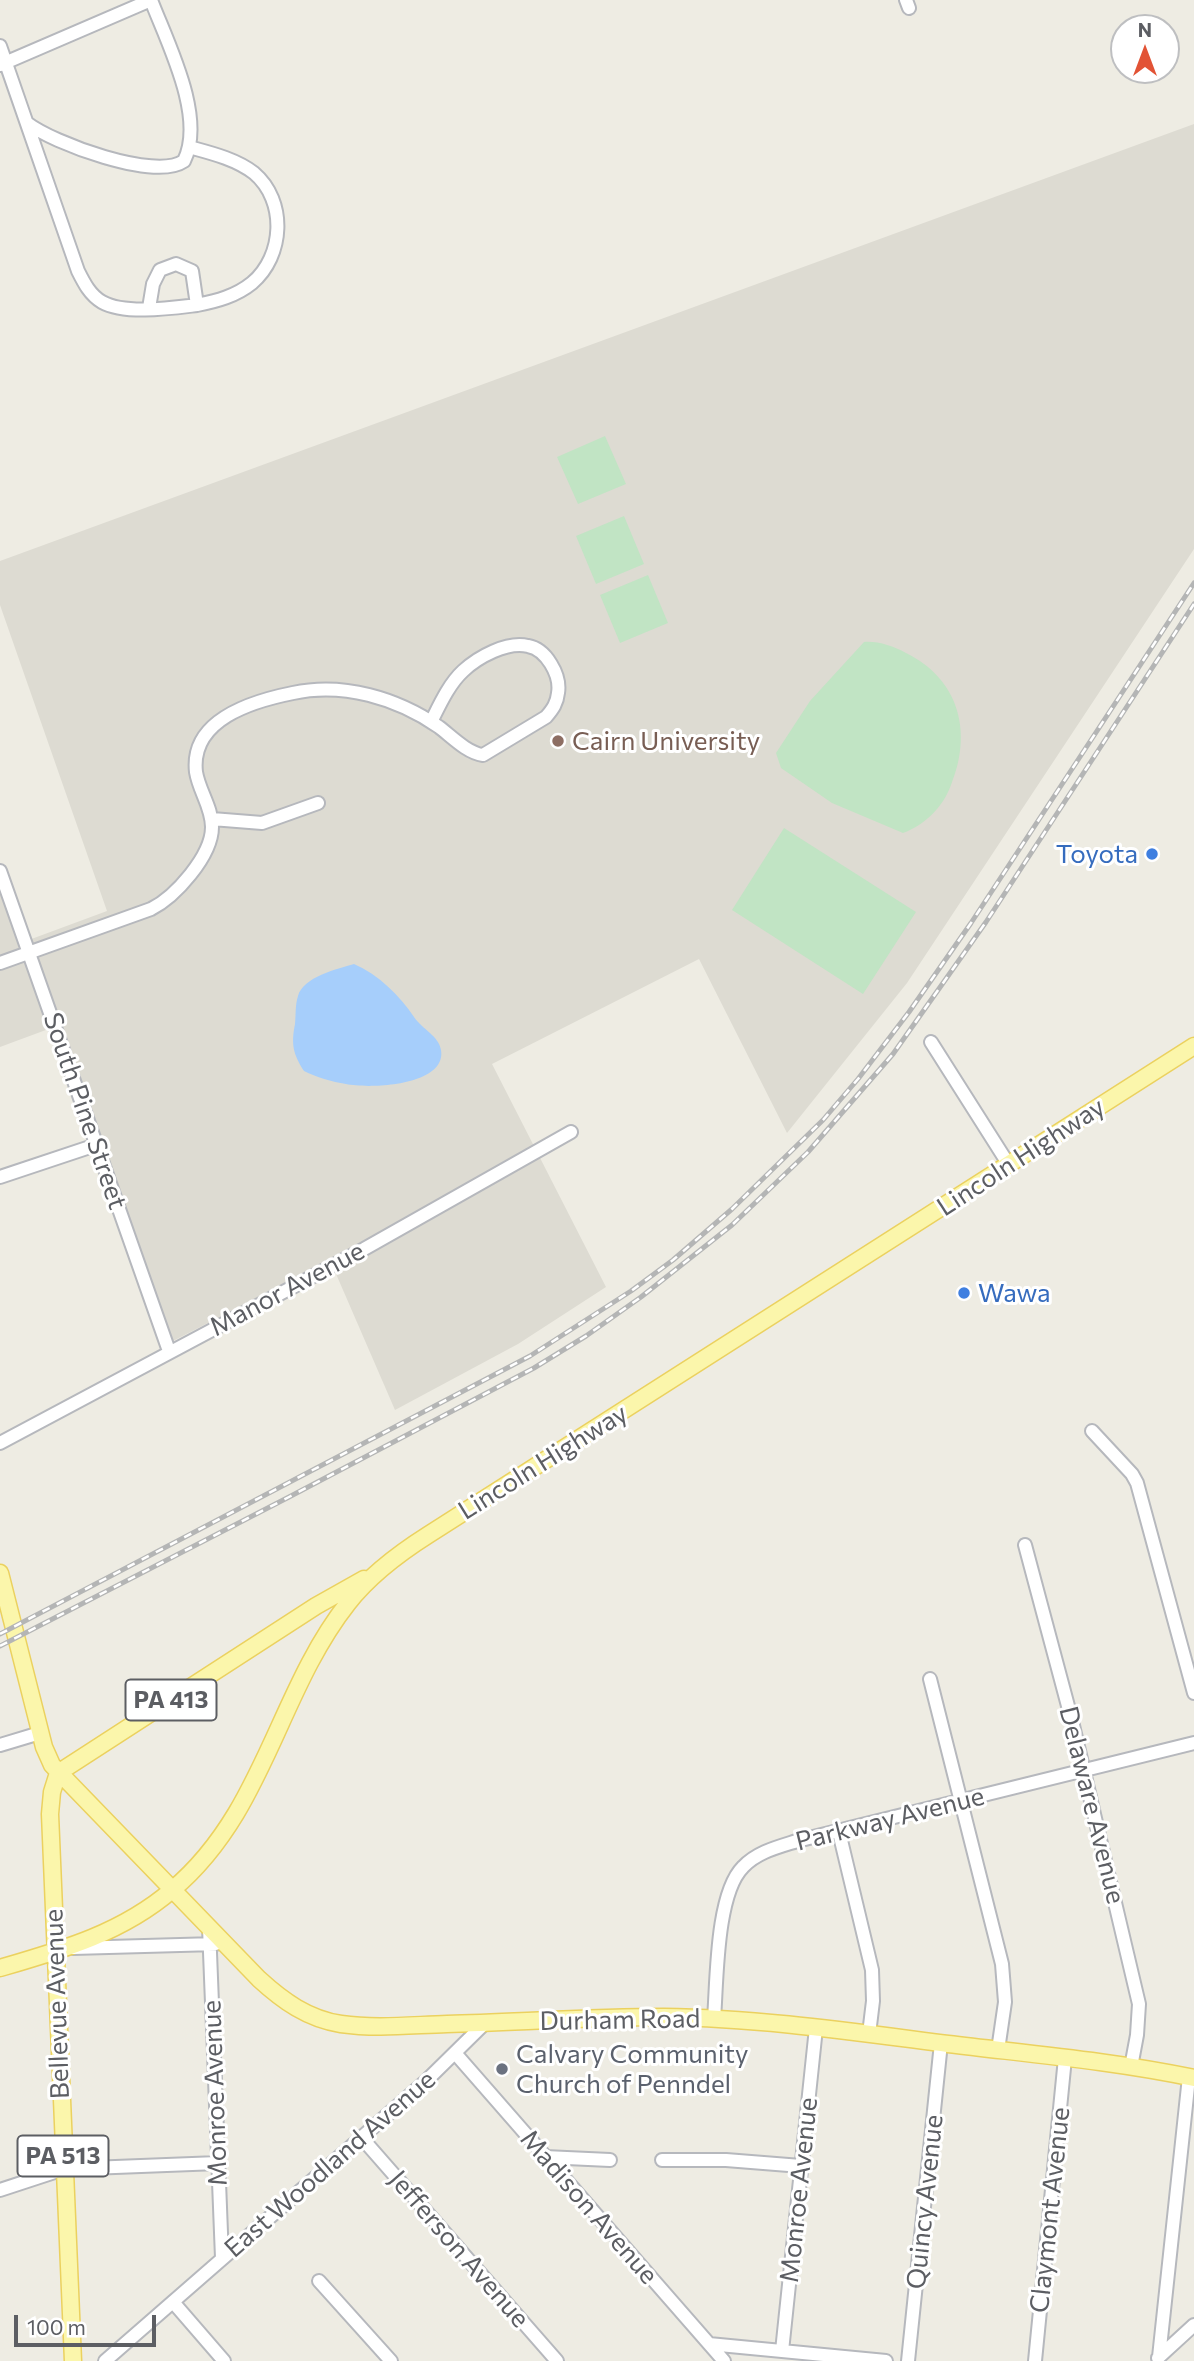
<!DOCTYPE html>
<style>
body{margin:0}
#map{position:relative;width:1194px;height:2361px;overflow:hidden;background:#eeece3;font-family:Commissioner,sans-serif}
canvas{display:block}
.north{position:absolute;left:1110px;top:14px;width:70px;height:70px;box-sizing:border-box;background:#fff;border:2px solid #bebfc1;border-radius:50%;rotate:0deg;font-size:19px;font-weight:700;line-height:28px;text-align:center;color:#5c5e63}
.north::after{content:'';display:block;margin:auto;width:24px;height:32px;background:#e25335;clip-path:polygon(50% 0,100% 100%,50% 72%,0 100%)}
.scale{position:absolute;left:14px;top:2315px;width:142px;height:32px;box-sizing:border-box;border:4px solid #5c5e63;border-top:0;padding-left:9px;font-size:21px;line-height:24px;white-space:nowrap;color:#5c5e63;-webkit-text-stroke:5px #fff;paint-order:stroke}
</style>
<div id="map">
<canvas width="1194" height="2361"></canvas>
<div class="north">N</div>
<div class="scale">100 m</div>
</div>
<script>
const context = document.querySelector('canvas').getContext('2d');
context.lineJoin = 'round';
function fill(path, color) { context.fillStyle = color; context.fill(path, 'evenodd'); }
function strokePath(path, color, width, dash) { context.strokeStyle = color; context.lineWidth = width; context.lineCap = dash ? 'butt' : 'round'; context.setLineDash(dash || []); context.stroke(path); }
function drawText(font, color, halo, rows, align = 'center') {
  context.font = font + ' Commissioner,sans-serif'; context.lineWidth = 6; context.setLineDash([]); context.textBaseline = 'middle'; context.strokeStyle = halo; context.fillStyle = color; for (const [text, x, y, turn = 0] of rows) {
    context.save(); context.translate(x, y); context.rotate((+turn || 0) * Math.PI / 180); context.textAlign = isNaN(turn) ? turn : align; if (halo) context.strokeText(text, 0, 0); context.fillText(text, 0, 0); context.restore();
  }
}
const education = new Path2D(`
 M1194,124V549L907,983L787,1133L699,959L492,1064L606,1287L518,1344L395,1410L330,1260L171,1342L62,1024L0,1047V877L26,941L107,911L0,605V561Z`);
const green = new Path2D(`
 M605,436L626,484L578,504L557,457Z
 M624,516L644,564L596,584L576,536Z
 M648,575L668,623L620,643L600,595Z
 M864,642C878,641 893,646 906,653C959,679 973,732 951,785C943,807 925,825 903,833L832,803L781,768L776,753L810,701Z
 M784,828L916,912L863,994L732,910Z`);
const water = new Path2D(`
 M354,964C379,975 399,995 414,1017C422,1029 439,1036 441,1050C447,1086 369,1089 346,1084C332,1082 316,1077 304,1071C293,1054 291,1044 295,1024C296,1015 295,1005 298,996C303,977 337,969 354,964Z`);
const minor = new Path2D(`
 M906,0L909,8
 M0,46L78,271C84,283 90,295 102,302C125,315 172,308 197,305
 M0,65L151,0
 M27,123C53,143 155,181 184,161C206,117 167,42 151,0
 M149,308L153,284L160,270L176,264L192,271L197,305C217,301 236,296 252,283C284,256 287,201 254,173C236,159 211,153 189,147
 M212,819L262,823L318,803
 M0,871L169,1351
 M0,963L151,909C175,897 212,856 212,827C212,807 199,791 196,772C190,719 253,701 293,693C343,682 397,698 439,727C451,736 467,753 483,755L546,717C553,709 557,703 558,693C561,675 546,649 528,646C507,641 478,657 463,671C449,684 440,704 431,722
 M931,1042L1009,1165
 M0,1177L96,1145
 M1092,1431L1132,1474L1137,1483L1194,1693
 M0,1443L364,1249L571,1132
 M1025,1545L1072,1721L1139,2004L1137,2035L1131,2067
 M930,1679L1002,1964L1005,2002L998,2050
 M0,1745L40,1733
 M839,1832L872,1970L873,2001L869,2034
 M209,1927L222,2258
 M73,1948L216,1944
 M714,2019C717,1980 716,1894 743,1867C757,1852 778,1847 797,1841L1194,1743
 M455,2053L724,2361
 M361,2137L557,2361
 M545,2157L610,2160
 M662,2160H726L801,2166
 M0,2190L64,2169L218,2163
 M319,2281L391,2361
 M173,2302L224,2361
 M709,2344L886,2361
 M782,2351L816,2028
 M1159,2357L1189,2077
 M1158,2358L1194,2325
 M105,2361L425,2082L485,2023
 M908,2361L941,2043
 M1035,2361L1065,2058`);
const major = new Path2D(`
 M0,1573L44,1747L52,1765L259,1979C283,2001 308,2019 341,2024C376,2029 412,2025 447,2024C519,2022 591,2017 664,2017C759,2018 854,2032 948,2044C1030,2054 1113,2061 1194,2078
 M58,1773L52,1792L50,1814L73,2361
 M58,1773L316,1606L364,1579
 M0,1968C62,1950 122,1933 172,1890C265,1812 277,1693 348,1603C370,1575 398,1554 428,1535L1194,1046`);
const rail = new Path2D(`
 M0,1634L530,1356L631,1291L673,1260L732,1209L823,1120L858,1079L909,1012L971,923L1194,583
 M0,1646L289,1497L534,1368L586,1336L641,1297L732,1225L808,1152L893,1054L986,922L1194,604`);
const markers = [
 [558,741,7,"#8d6e63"],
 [1152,854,7,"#3f7fe0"],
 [964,1293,7,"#3f7fe0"],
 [502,2069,7,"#6b7280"]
];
const shields = [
 [171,1700,91],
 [63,2156,91]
];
const shieldNames = [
 ["PA 413",171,1700],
 ["PA 513",63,2156]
];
const educationNames = [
 ["Cairn University",572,741]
];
const shopNames = [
 ["Toyota",1138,854],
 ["Wawa",978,1293,"left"]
];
const streetNames = [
 ["South Pine Street",85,1111,71],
 ["Lincoln Highway",1021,1157,-33],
 ["Manor Avenue",287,1289,-28],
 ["Lincoln Highway",543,1462,-32],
 ["Delaware Avenue",1092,1805,76],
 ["Parkway Avenue",890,1819,-14],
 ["Bellevue Avenue",57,2004,-92],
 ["Durham Road",620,2020,-1],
 ["Monroe Avenue",215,2093,-92],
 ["East Woodland Avenue",330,2164,-41],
 ["Monroe Avenue",799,2190,-84],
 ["Quincy Avenue",925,2202,-84],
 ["Madison Avenue",589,2207,49],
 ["Claymont Avenue",1050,2210,-84],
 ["Jefferson Avenue",459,2249,49]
];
const worshipNames = [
 ["Calvary Community",516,2054],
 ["Church of Penndel",516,2084]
];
fill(education, '#dddbd2');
fill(green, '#c1e4c4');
fill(water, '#a6cefb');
strokePath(minor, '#b6b8bd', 16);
strokePath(major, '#ebd15f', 19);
strokePath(minor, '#fff', 12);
strokePath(major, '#fbf6ab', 16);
strokePath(rail, '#b4b5b5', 5);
strokePath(rail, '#fff', 2.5, [8]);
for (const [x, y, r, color] of markers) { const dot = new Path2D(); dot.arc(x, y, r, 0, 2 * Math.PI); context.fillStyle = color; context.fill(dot); strokePath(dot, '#fff', 2.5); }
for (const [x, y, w] of shields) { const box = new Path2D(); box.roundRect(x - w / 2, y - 20.5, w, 41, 5); context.fillStyle = '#fff'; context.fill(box); strokePath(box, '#5c5e63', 2); }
drawText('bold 24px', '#5c5e63', null, shieldNames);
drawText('26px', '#785e54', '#fff', educationNames, 'left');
drawText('26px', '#366cbe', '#fff', shopNames, 'right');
drawText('26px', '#5c5e63', '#fff', streetNames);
drawText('26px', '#5b616d', '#fff', worshipNames, 'left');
</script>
